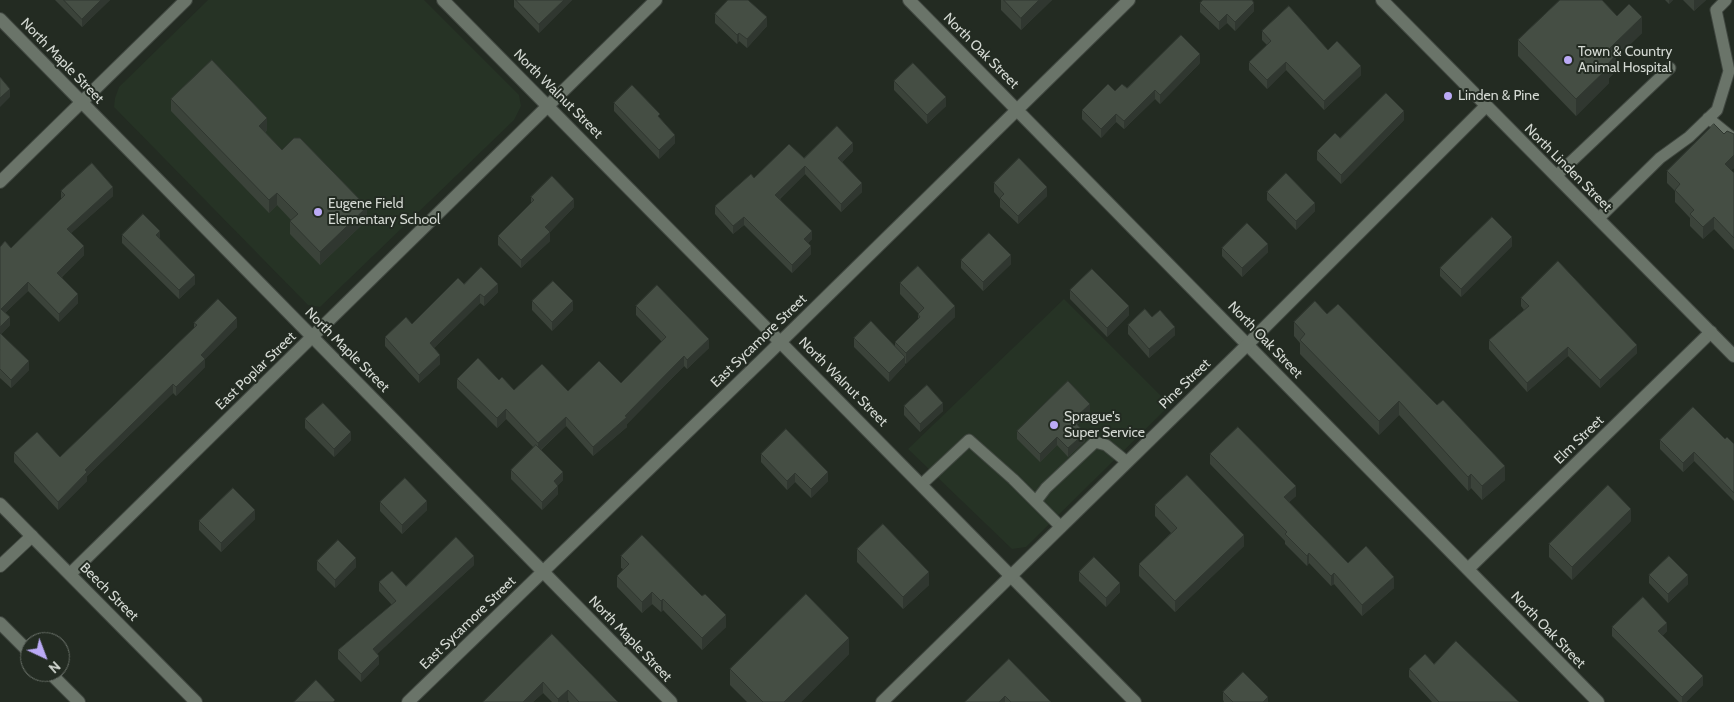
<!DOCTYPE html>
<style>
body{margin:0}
#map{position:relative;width:1734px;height:702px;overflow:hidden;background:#232b22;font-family:Cabin,sans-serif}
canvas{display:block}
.north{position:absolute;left:20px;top:632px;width:50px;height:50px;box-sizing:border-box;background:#232b22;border:1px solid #6a7169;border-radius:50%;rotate:137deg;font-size:14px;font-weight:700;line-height:20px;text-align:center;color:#d4d9d3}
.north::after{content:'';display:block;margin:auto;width:18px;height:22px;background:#bbaaf6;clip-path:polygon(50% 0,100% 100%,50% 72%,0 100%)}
</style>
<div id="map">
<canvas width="1734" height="702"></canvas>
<div class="north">N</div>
</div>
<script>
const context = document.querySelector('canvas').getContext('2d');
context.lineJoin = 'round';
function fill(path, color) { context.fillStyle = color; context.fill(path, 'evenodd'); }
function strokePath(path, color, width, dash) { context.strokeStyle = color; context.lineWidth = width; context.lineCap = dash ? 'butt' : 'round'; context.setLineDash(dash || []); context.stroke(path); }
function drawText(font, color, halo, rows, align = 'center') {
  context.font = font + ' Cabin,sans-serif'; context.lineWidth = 4; context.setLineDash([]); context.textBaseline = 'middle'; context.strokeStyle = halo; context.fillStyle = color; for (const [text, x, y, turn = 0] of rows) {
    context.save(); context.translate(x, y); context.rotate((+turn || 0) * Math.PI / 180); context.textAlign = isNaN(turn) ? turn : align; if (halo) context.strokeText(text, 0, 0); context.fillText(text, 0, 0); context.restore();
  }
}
const built = new Path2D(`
 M208,0H424L519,95L521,106L514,120L320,307L308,305L114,107L115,98L119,87Z
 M1064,299L1170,405L1026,547L1012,549L908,449Z`);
const service = new Path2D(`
 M1708,118L1734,139
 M1556,176L1670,68
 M1598,219L1660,158L1689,137L1717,110L1729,71L1716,10L1726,0
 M922,484L969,440L1013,479L1061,527
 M1036,501L1046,488L1095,442L1106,445L1127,462`);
const minor = new Path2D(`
 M443,0L1135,702
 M909,0L1598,702
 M0,19L671,702
 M0,182L186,0
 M0,566L32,536
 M1468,569L1711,332
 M70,574L656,0
 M0,623L30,653
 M49,672L79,702
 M408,702L761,361L1129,0`);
const tertiary = new Path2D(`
 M0,504L196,702
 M882,702L1248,344L1486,106`);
const secondary = new Path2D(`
 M1382,0L1734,356`);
const wall = new Path2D(`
 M55,0H110L82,27Z
 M514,0H572L539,33L514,7Z
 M1001,0H1052L1021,30L1001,10Z
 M1665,0H1673L1669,4Z
 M1683,0H1706L1694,11Z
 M1200,3L1254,11L1235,31L1227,23L1219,30L1200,12Z
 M715,14L767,26L747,48L739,41L737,44L715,23Z
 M1617,16L1642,33L1616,58V71L1609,78V83L1576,116L1518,56V40Z
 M1262,31L1328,50L1361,75L1324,110L1286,70L1267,89L1249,70V62L1267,45L1262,40Z
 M1200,63L1160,104L1155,99L1124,129L1116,122L1101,138L1082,119V110L1115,91L1127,88Z
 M894,81L946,106L927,124L894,90Z
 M171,99L267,130L265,133L282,150L367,220L320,265L290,234V221L291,220L277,205L269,213L171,111Z
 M614,103L660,118L675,143L659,159L614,111Z
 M1404,120L1341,184L1317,160V151L1340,138Z
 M1724,134H1733L1734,168L1731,170L1734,173V250L1714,229L1703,239L1690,226V218L1675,202V191L1667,183V171Z
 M853,151L842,162L862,192L841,212L805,174L780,199L812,239L808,243L811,254L792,273L744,225L733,234L715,214V206L754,178L804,158Z
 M994,183L1047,196L1018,224L1000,207V199L994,192Z
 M61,191L113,196L71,233L84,255L62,277L78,303L59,322L28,291L5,313L10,325L1,334L29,370L11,388L0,378V247L11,248L61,199Z
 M1267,192L1315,211L1296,230L1267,200Z
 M531,197L574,207L550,232V241L521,268L498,245V236L531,203Z
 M122,235L160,239L195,284L179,299L122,243Z
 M1512,246L1461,297L1440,276V268Z
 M1222,248L1268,252L1242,277L1222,256Z
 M961,260L1011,264L983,291L961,268Z
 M900,283L955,317L905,364V365L889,382L854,347V338L895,346V342L918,320V313L900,294Z
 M464,284L498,292L484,306L480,303L434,348L440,364L419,383L385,346V337L412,324Z
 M1070,290L1129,315L1107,337L1070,299Z
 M1521,298L1637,353L1600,388L1568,356L1527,392L1489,349V340L1524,310L1521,306Z
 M532,301L573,310L552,331L532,310Z
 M636,306L709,348L687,369L684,366L627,424V427L593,456L566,426L541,450L563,480L558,485V494L542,510L511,479V470L534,448L506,419L497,428L457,388V379L499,380L514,390L568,391L621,383L662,342L636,315Z
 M1327,314L1505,480L1482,500L1471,488L1468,491L1399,415L1379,435L1300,354V343L1294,336V322Z
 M1152,317L1175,335L1149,358L1128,334V325Z
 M194,323L237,327L205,359V367L176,396L173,393L87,476V481L58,510L14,462V453L60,457L194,328Z
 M904,406L943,411L920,432L904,415Z
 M1090,413L1077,425L1085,441L1068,457L1057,445L1040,462L1017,439V431Z
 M305,419L351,440L334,457L305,428Z
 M1725,439L1734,444V501L1694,461L1683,472L1660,449V440Z
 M761,454L828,481L811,498L795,482L787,490L761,462Z
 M1210,454L1296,496L1289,502L1348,563L1394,588L1362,616L1334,584L1331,586L1309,563L1307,566L1285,544V541L1210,464Z
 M380,502L427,510L402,534L380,511Z
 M1155,505L1244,546L1175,612L1139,576V564L1171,533L1155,516Z
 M255,519L221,552L199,530V521Z
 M1631,521L1572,580L1549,557V544Z
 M857,549L929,585L903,609L857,562Z
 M621,556L726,627L702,650L663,610L661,612L652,604L642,613L617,587V576L623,569L621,568Z
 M317,561L356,567L335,588L317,570Z
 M474,565L377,653L379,664L361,682L338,659V650L392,605L379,591V582L406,586Z
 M1079,572L1120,592L1106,607L1079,581Z
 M1649,575L1688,584L1668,603L1649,583Z
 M1612,627L1667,631L1662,636L1703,685L1686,702H1679L1612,636Z
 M552,634L618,702H569L568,700L566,702H552L543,693L533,702Z
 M849,654L801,702H747L730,685V669Z
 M1009,659L1051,702H965Z
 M1434,664L1519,702H1432L1409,677V669Z
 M1223,692L1268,702H1224L1223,700Z`);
const shadedWall = new Path2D(`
 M101,0H110L82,27V19Z
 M564,0H572L539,33V24Z
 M1039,0H1052L1021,30V18Z
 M1669,0H1673L1669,4Z
 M1694,0H1706L1694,11Z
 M1254,3V11L1235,31V22Z
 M1227,14V23L1219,30V22Z
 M767,17V26L747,48V39Z
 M1642,17V33L1616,58V71L1609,78V83L1576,116V99L1607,65L1610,48Z
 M739,33V41L737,44V35Z
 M1200,54V63L1160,104V95Z
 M1286,62V70L1267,89V80Z
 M1361,66V75L1324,110V101Z
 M10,89V97L0,107V98Z
 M1155,90V99L1124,129V121Z
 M946,97V106L927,124V115Z
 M1404,111V120L1341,184V175Z
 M1116,114V122L1101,138V129Z
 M267,118V130L259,139V126Z
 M675,135V143L659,159V150Z
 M853,143V151L838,166V158Z
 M1734,155V168L1725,176V164Z
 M805,166V174L775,203V195Z
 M862,183V192L841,212V204Z
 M113,187V196L67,237V229Z
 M1047,187V196L1018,224V216Z
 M277,193V205L269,213V200Z
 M574,199V207L549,233L550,232V241L521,268V260L545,227Z
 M1315,203V211L1296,230V221Z
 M367,207V220L320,265V252Z
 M744,217V225L733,234V226Z
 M1714,217V229L1703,239V227Z
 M160,231V240L156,235Z
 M812,231V239L804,247V239Z
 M1512,237V246L1461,297V289Z
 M1268,244V252L1242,277V268Z
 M84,246V255L57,281V273Z
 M811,246V254L792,273V265Z
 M1011,255V264L983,291V282Z
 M195,275V284L179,299V290Z
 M28,282V291L1,317V309Z
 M498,284V292L484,306V297Z
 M78,294V303L59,322V314Z
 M480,294V303L430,352V343Z
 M573,301V310L552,331V322Z
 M955,306V317L906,364V353Z
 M1129,306V315L1107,337V328Z
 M10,317V325L0,335V327Z
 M237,318V327L205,359V367L176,396V387L201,355Z
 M1175,327V335L1149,358V349Z
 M709,339V348L687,369V360Z
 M1637,345V353L1600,388V380Z
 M1568,347V356L1527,392V383Z
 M440,355V364L419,383V375Z
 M684,356V366L627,424V427L593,456V447Z
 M905,357V365L889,382V373Z
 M29,361V370L11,388V380Z
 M173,384V393L87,476V481L58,510V502L85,470Z
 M1399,401V415L1379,435V421Z
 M943,403V411L920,432V424Z
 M1090,404V413L1073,429V420Z
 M506,409V419L497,428V418Z
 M566,417V426L538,452V443Z
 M351,432V440L334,457V449Z
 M1085,433V441L1068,457V448Z
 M1057,437V445L1040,462V454Z
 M1694,452V461L1683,472V463Z
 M1505,466V480L1482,500V486Z
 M563,472V480L554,489V481Z
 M828,472V481L811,498V489Z
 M795,473V482L787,490V481Z
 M1471,474V488L1468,491V477Z
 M558,486V494L542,510V502Z
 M1296,486V496L1284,507V497Z
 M427,501V510L402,534V525Z
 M1631,509V521L1572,580V567Z
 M255,510V519L221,552V543Z
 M1244,535V546L1175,612V601Z
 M1309,553V563L1307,566V556Z
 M474,556V565L373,658V649Z
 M356,558V567L335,588V580Z
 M929,572V585L903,609V597Z
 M1334,573V584L1331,586V576Z
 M1688,575V584L1668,603V594Z
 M1394,577V588L1362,616V605Z
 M1120,583V592L1106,607V598Z
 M652,592V604L642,613V602Z
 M663,599V610L661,612V601Z
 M726,615V627L702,650V638Z
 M1667,623V631L1658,640V631Z
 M849,638V654L801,702H784Z
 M379,656V664L361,682V674Z
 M1703,676V685L1686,702H1682V697Z
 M543,682V693L533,702H523Z
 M568,690V700L566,702H558V699Z
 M1005,696V702H999Z
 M1268,697V702H1263Z`);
const building = new Path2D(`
 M64,0H101L82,19Z
 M516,0H564L539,24Z
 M728,0H748L767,17L747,39L739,33L737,35L715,14Z
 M1004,0H1039L1021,18Z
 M1203,0H1252L1254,3L1235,22L1227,14L1219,22L1200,3Z
 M1560,0H1602L1617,16L1629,4L1642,17L1610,48L1616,55L1607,65L1609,67L1576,99L1518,40Z
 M1289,6L1328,50L1337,41L1361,66L1324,101L1286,62L1267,80L1249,62L1271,41L1262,31Z
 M1181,35L1200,54L1160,95L1155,90L1124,121L1116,114L1101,129L1082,110L1108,84L1115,91L1122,84L1127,88Z
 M212,60L267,118L259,126L282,150L294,138H300L367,207L320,252L290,221L298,214L277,193L269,200L171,99Z
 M913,63L946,97L927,115L894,81Z
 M0,77L10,89L0,98Z
 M632,85L660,114L658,116L675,135L659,150L614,103Z
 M1386,93L1404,111L1341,175L1317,151L1335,133L1340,138Z
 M1714,124L1724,134L1727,131L1734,134V155L1725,164L1734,173V238L1714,217L1703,227L1690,214L1694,210L1675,190L1680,184L1667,171Z
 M837,126L853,143L838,158L862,183L841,204L805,166L775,195L812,231L804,239L811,246L792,265L744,217L733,226L715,206L751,174L754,178L789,144L804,158Z
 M1019,158L1047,187L1018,216L1000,198L1004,194L994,183Z
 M92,163L113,187L67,229L84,246L57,273L78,294L59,314L28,282L1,309L10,317L0,327V247L5,241L11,248L65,195L61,191Z
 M1286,173L1315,203L1296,221L1267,192Z
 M552,176L574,199L545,227L550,232L521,260L498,236L534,200L531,197Z
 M143,214L160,231L156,235L195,275L179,290L122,235Z
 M1492,217L1512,237L1461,289L1440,268Z
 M1247,223L1268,244L1242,268L1222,248Z
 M989,233L1011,255L983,282L961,260Z
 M1558,261L1637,345L1600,380L1568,347L1527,383L1489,340L1529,306L1521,298Z
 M918,266L955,306L906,353L895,342L920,317L918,314L924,308L900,283Z
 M481,267L498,284L484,297L480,294L430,343L440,355L419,375L385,337L406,317L412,324L458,278L464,284Z
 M1092,269L1129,306L1107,328L1070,290Z
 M553,281L573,301L552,322L532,301Z
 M657,285L709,339L687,360L684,356L625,416L627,417L593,447L566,417L538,443L506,409L497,418L457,379L478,358L499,380L502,377L514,390L542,364L568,391L599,361L621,383L666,337L636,306Z
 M218,299L237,318L201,355L205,359L176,387L173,384L85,470L87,472L58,502L14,453L37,432L60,457L197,325L194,323Z
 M1315,301L1327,314L1338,304L1437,405L1443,400L1505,466L1482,486L1471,474L1468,477L1399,401L1379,421L1300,340L1305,334L1294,322Z
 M1145,309L1152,317L1160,310L1175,327L1149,349L1128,325Z
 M871,321L905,357L889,373L854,338Z
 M0,333L29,361L11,380L0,369Z
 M1068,381L1090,404L1073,420L1085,433L1068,448L1057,437L1040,454L1017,431Z
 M927,385L943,403L920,424L904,406Z
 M323,403L351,432L334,449L305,419Z
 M1693,407L1725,439L1727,437L1734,444V493L1694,452L1683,463L1660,440Z
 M1238,427L1296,486L1284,497L1348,563L1366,546L1394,577L1362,605L1334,573L1331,576L1309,553L1307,556L1285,534L1287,532L1210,454Z
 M786,429L828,472L811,489L795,473L787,481L761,454Z
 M536,445L563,472L554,481L558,486L542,502L511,470Z
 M1187,475L1244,535L1175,601L1139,564L1177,528L1155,505Z
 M405,478L427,501L402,525L380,502Z
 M1608,485L1631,509L1572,567L1549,544Z
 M233,488L255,510L221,543L199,521Z
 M883,524L929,572L903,597L857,549Z
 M642,535L702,596L705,594L726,615L702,638L663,599L661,601L652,592L642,602L617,576L629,564L621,556Z
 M456,537L474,556L373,649L379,656L361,674L338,650L396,601L379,582L392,571L406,586Z
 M338,540L356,558L335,580L317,561Z
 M1669,556L1688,575L1668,594L1649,575Z
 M1094,557L1120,583L1106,598L1079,572Z
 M806,594L849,638L784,702H763L730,669Z
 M1643,597L1667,623L1658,631L1703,676L1682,697L1612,627Z
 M552,634L618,702H579L568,690L558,699L543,682L523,702H483Z
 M1456,641L1519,702H1439L1409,669L1425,654L1434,664Z
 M1009,659L1051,702H1011L1005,696L999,702H965Z
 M1243,672L1268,697L1263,702H1233L1223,692Z
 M316,680L335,700L333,702H294Z`);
const markers = [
 [1568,60,5,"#bbaaf6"],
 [1448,96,5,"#bbaaf6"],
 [318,212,5,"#bbaaf6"],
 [1054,425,5,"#bbaaf6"]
];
const streetNames = [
 ["North Oak Street",981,51,45],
 ["North Maple Street",62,61,46],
 ["North Walnut Street",558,94,45],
 ["North Linden Street",1568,168,45],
 ["North Oak Street",1265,340,46],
 ["East Sycamore Street",759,341,-44],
 ["North Maple Street",347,350,45],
 ["East Poplar Street",256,371,-44],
 ["North Walnut Street",843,382,45],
 ["Pine Street",1185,384,-44],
 ["Elm Street",1579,440,-44],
 ["Beech Street",109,592,45],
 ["East Sycamore Street",468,623,-44],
 ["North Oak Street",1548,630,46],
 ["North Maple Street",630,639,46]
];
const poiNames = [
 ["Town & Country",1578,52],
 ["Animal Hospital",1578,68],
 ["Linden & Pine",1458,96],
 ["Eugene Field",328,204],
 ["Elementary School",328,220],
 ["Sprague's",1064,417],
 ["Super Service",1064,433]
];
fill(built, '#263325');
strokePath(service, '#404740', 13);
strokePath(minor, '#404740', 14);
strokePath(tertiary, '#404740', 14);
strokePath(secondary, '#404740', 14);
strokePath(service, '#6a7469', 11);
strokePath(minor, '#6a7469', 12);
strokePath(tertiary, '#6a7469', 12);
strokePath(secondary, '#6a7469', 12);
fill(wall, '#3b433a');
fill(shadedWall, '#303730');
fill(building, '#454e44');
strokePath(building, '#303730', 1);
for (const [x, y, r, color] of markers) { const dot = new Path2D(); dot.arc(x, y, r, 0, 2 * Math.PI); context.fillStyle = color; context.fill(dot); strokePath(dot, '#232b22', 2); }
drawText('14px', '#d4d9d3', '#232b22', streetNames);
drawText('14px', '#d4d9d3', '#232b22', poiNames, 'left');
</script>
